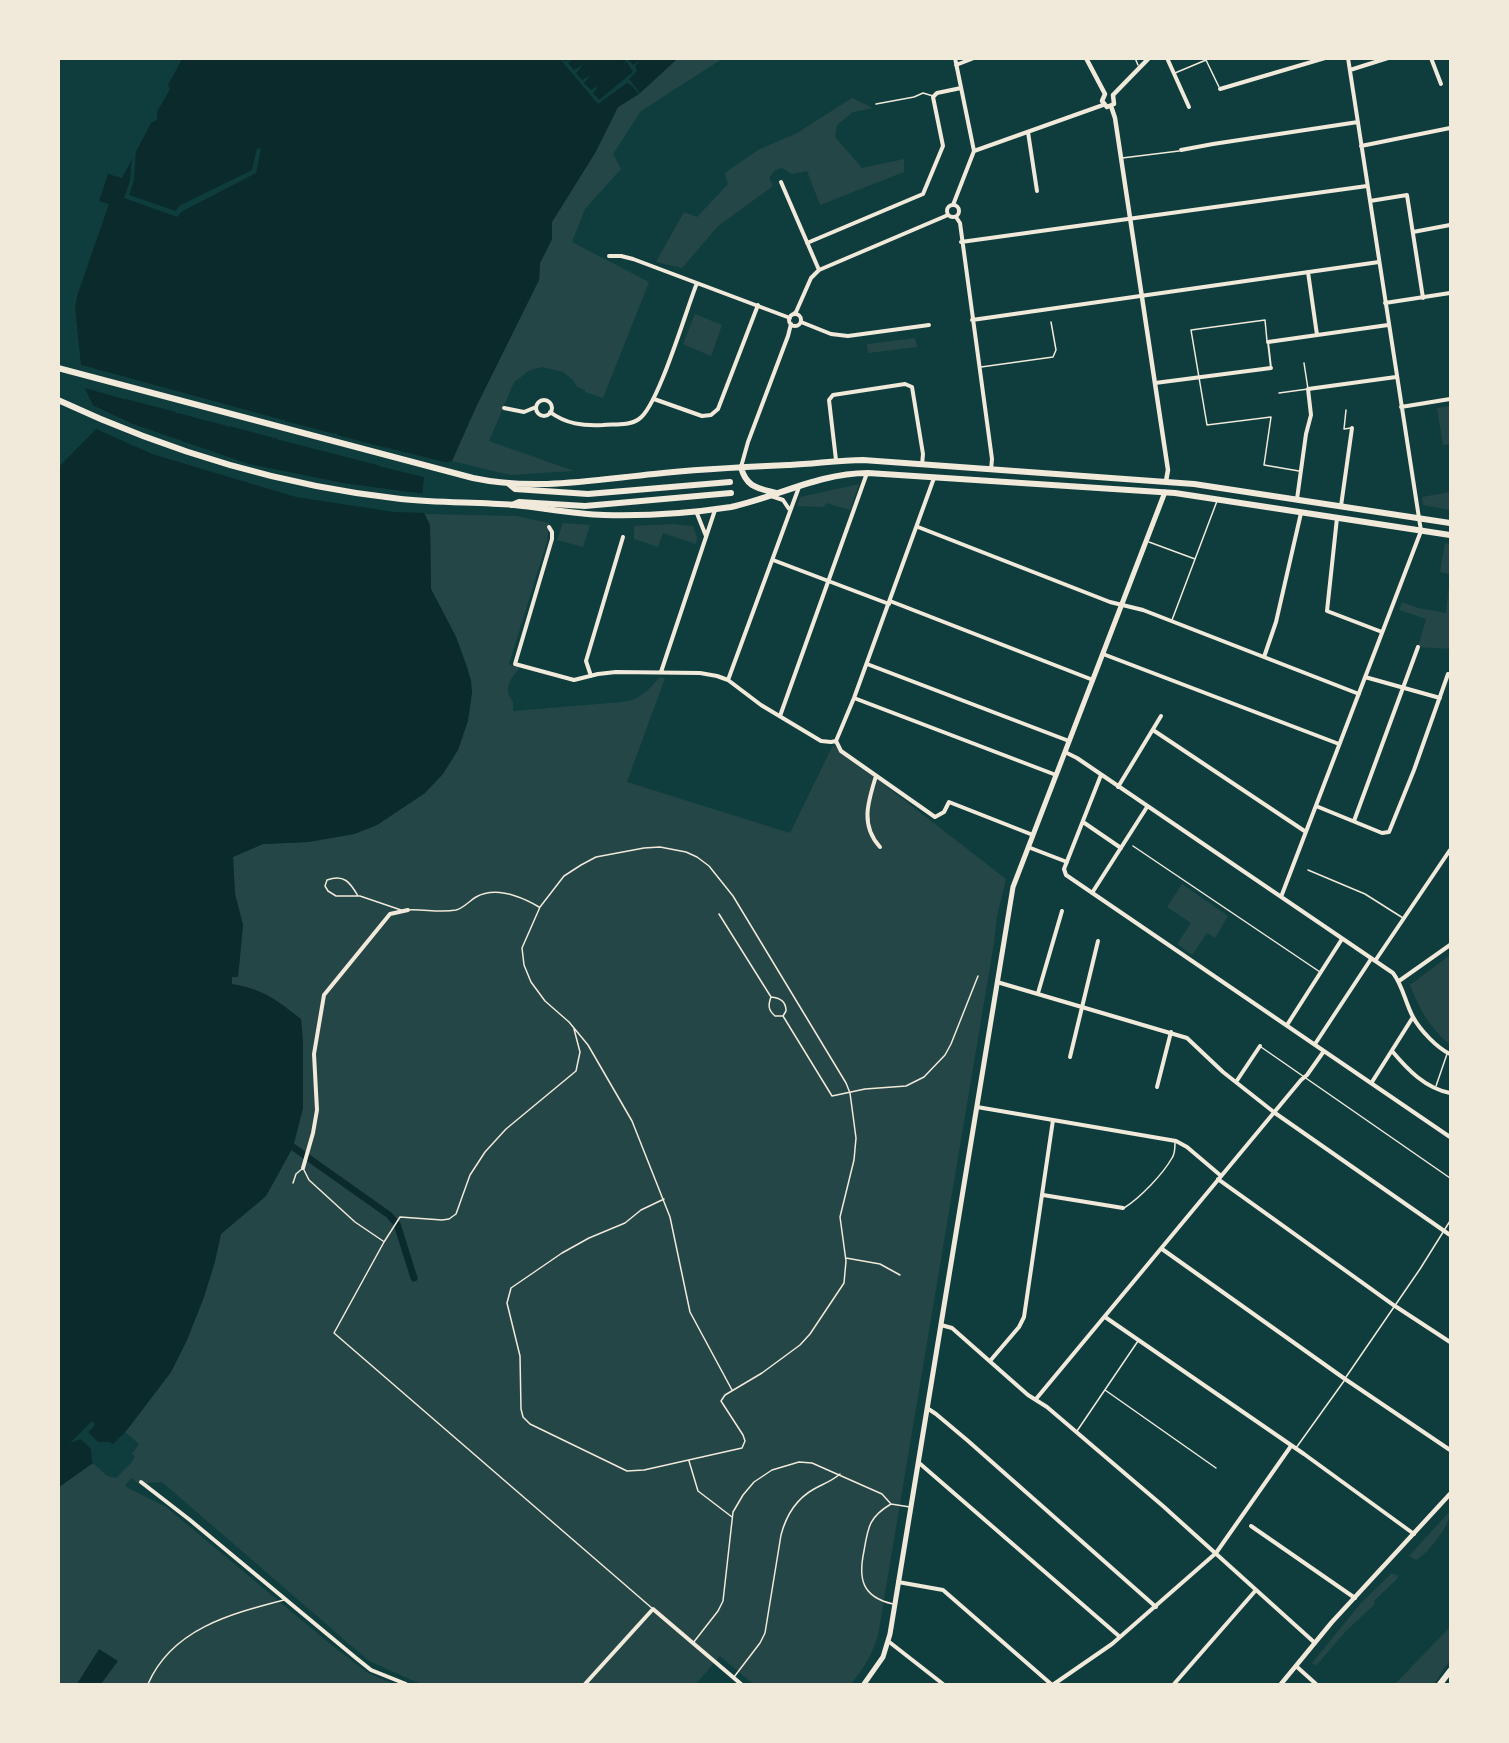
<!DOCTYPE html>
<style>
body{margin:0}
#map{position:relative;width:1509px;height:1743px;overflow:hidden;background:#0f3d3e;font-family:Quicksand,sans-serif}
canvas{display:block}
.frame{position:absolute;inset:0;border:60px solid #f1e9da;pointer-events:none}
</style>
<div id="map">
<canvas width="1509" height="1743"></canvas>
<div class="frame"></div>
</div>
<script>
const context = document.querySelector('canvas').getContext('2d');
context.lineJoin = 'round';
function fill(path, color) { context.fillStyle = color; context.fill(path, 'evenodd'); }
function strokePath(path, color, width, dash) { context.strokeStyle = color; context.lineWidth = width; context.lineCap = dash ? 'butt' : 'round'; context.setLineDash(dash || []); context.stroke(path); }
const green = new Path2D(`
 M677,59H722L641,111L613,154L621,169L585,209L572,242L649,282L603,398L585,392V390L577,387L573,380L563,372L542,367L530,370L514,382L489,441L574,471L510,475L452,461L476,407L539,280L540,263L552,239V222L595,153L618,107L639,94Z
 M852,98L873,108L853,112L837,125L835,137L862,168L904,159V172L820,205L807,171L792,174L782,168L775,170L769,178L773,186L718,226L682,268L656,262L684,212L697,217L728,184L725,173L758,150L797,133Z
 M695,314L722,325L711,356L683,344Z
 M915,338L917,347L868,353L867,344Z
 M1450,406V444L1443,445L1437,408Z
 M859,484L850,510L826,503L824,507L797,506L800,497Z
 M1450,492V510L1423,505L1422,497Z
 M424,514L517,516L549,523L547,542L509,664L520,668C510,678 503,689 513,702V711L622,702L633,700L646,692L660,677L665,678L627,782L790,833L833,745L1006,879L997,916L994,943L878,1635C873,1653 863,1670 851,1684H753L720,1656L696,1684H421L369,1661L162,1482L139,1484L132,1478L125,1485L128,1488L166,1507L329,1643L368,1673L394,1684H59V1487L93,1463L107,1476L116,1478L132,1462L135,1456L132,1454L139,1444L125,1432L171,1372L187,1340L214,1265L221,1234L266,1196L293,1147L303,1108V1043L301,1019L237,985H232V977H238L243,925L235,894L233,857L263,844L308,842L354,834L377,825L425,793L472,693L468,668L456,637L431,589L430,525Z
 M563,523L590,525L583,547L557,540Z
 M671,524L693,526L697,537L696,544L663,533L658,547L634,539V526Z
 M1445,543L1450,544V649L1418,647L1426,619L1399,610L1402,602L1418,608L1446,613L1450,574L1440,572Z
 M1182,884L1228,916L1215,938L1207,933L1192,955L1177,944L1191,923L1167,907Z
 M1450,955V1045C1430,1028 1419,1009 1410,985Z
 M1450,1511C1451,1524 1428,1554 1416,1560L1409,1556Z
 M1392,1573L1398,1576L1397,1579L1374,1601L1375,1604L1346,1631L1316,1666L1312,1663L1361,1603Z
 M1450,1627V1660L1434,1684H1395Z`);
const water = new Path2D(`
 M182,59H677L639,94L618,107L595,153L552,222V239L540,263L539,280L476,407L452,461L425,466L421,507L430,525L431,589L456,637L471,680L472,693L468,721L458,750L443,774L425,793L377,825L354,834L308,842L263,844L233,857L235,894L243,925L238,977H232V984C263,989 277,1000 301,1019L303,1043V1108L293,1147L266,1196L221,1234L214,1265L203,1300L187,1340L171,1372L127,1430L113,1444L110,1442H98L88,1432L95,1425L92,1421L70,1443L81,1439L91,1449L92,1461L93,1463L59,1487L58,468L97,428L98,416L83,384L75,307L78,293L109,204L99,201L108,174L122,178L151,123L157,120V112L170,89L168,85Z
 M99,1649L118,1661L101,1684H77Z`);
const pier = new Path2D(`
 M560,59L565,61L572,59L568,63L574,70L583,65L576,73L582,80L591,75L584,83L591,90L599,86L593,93L599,100L633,72L627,62L619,68L626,62L624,59H627L633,65L640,61L635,66L637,71L629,79L640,93L639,94L632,86L627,83L598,104Z
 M257,148L261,149L256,173L181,212L177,217L124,198L130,181L132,156L136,149L134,180L129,195L176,211L179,206L252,170Z
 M78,364L283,420L285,419V421L335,434L336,432L337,435L379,446L386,448L387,446L388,448L453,464L428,469L427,478L383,467L381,468V466L280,440L278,441V439L229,426L227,428V426L178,413L176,414V412L126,399L124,400V399L81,387Z
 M88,403L133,424L249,464L343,483L425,494L424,506L427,513L394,512L296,497L152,454L94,428L96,420Z`);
const canal = new Path2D(`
 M293,1147L389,1215L397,1224L414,1278`);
const service = new Path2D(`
 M1135,58L1138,65
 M1175,73L1206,60L1219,87
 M876,104L914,97L923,93L933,96
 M1122,158L1179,151
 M1267,341L1265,320L1191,330L1207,425L1271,417L1264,465L1299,471
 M981,367L1053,357L1056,350L1051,322
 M1279,393L1308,389L1304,363
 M1346,410L1344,429L1351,428
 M1149,542L1195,559
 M1172,620L1217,501
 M1133,846L1320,972
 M1308,870L1365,894L1403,918
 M358,896C350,882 344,874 327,880L325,886L328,891L336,896H360L401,910
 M408,910C424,909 440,913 456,910C464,908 469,901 476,897C496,886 520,896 539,907
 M719,914L771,997C780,998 786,1001 786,1011L783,1016H775C768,1010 768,1005 771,997
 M783,1016L832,1096L865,1089L906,1086L924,1077L945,1055L951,1044L978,976
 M574,1029L580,1052L576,1071L506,1129L485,1152L470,1175L456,1214L449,1219L442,1220L400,1217L384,1242L334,1333L653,1609
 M1261,1047L1450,1178
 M1436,1086L1447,1054
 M293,1183L296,1174L303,1168L309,1180L355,1222L383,1241
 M664,1199L641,1210L625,1223L589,1238L562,1253L511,1288L507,1303L520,1356L521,1409L523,1417L530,1424L627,1471L644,1470L742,1448L745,1441L743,1435L721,1401L725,1395L762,1373L800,1345L810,1334L844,1283L846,1261L840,1217L854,1160L856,1138L850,1093L846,1083L733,896L709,866L697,857L686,852L660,847L644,848L596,857L581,865L564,876L540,907L522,948L524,965L531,982L545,1001L569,1022L588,1045L632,1121L670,1217L690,1312L732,1390
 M1124,1208C1140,1198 1163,1174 1172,1158C1175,1154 1175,1148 1175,1143
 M846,1258L880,1264L900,1275
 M1346,1377L1420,1269L1450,1221
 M1105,1390L1216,1468
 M1077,1431L1138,1341
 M1296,1448L1344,1381
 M689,1461L698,1491L732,1517
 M893,1604C862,1597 858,1579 864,1551C868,1527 869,1517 891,1504L910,1507
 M693,1643L718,1611L723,1601L733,1512L743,1495L754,1482L772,1470L799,1462L812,1463L882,1494L891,1504
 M734,1677L760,1643L765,1633L781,1535C786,1516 796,1499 814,1489C823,1484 832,1481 840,1474
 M148,1684C172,1629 230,1614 284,1600`);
const pedestrian = new Path2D(`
 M1268,342L1271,368`);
const minor = new Path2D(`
 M1167,58L1189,107
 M1431,58L1441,84
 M956,65L974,58
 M1350,70L1388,58
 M1220,89L1325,58
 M1028,132L1037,191
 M1361,146L1450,128
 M1181,150L1213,144L1358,122
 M974,151L1103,105
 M781,182L819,270
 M1370,201L1407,195L1423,298
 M947 211a6 6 0 1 1 12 0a6 6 0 1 1-12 0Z
 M953,205L974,151L955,58
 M956,217L960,223L992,459L991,470
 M1413,232L1450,225
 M961,242L1367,186
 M807,243L923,194L943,146L933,97L937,93L961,88
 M609,256H621L633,259L790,318
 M1308,272L1317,335
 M1385,303L1450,293
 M789 320a6 6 0 1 1 12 0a6 6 0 1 1-12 0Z
 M792,315L796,312L811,278L819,270L948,215
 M972,320L1379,262
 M801,322L831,334L848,336L929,325
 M1268,342L1388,325
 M1155,383L1271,368
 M654,399L702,416L711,415L718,409L758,305
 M536 408a8 8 0 1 1 16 0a8 8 0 1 1-16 0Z
 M1401,407L1450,399
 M504,408L524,412L536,407
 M550,412C566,424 583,426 603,425C614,424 629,426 639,419C658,407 686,310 697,283
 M836,460L829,400L833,395L905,384L912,387L923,454L922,465
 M741,467L748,442L788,336L791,324
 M771,496L783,500L789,509
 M1297,499L1306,434L1311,415L1308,389L1396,377
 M1341,506L1352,428
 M696,511L706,536
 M1337,518L1327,611L1382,632
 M549,527L552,532V539L515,664L574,680L598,674L616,672L700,673L717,676L728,680L761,705L821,741L831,742L836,741
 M918,527L1110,602L1143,610L1359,694
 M773,560L889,604
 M890,601L1093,680
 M1103,654L1339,744
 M1264,657L1276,622L1301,513
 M867,664L1069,741
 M661,672L715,510
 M591,676L586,661L623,537
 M1365,677L1440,698
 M728,680L799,487
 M854,698L1056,775
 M780,716L867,473
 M1153,730L1306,832
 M836,741L854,698L934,478
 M836,741L841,751L935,817L944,812L949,802L1033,835
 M1065,752L1077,758L1393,973C1403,986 1405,1002 1413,1017C1420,1030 1437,1048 1450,1054
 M1101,775L1064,869L1066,875L1450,1137
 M876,776C868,802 860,825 880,847
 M1118,787L1161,716
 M1316,806L1382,833L1389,832L1414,770L1448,674
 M1354,821L1418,647
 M1083,822L1121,848
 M1028,847L1067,862
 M1092,893L1147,807
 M1281,897L1421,531L1348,58
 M1375,961L1450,850
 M1399,981L1450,945
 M997,982L1187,1038L1223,1072L1275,1113L1450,1235
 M1038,993L1062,911
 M1287,1025L1342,939
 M1315,1044L1371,959
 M1392,1051C1408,1070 1425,1088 1450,1093
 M1070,1057L1098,941
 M1236,1082L1260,1046
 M1372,1082L1413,1017
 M1157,1087L1171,1032
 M977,1107L1176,1141L1187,1147L1220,1175
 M303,1168L313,1133L317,1110L314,1054L324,995L390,914L408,910
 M1218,1179L1395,1306L1450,1342
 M1043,1195L1123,1208
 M1162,1249L1345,1379L1450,1450
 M1105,1317L1304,1454L1414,1534
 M941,1325L952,1328L1028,1395L1047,1407L1163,1506L1315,1643
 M990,1361L1019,1327L1024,1317L1053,1120
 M1036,1399L1301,1080L1307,1075L1324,1051
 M927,1408L936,1414L967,1440L1156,1607
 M918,1462L1120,1637
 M141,1482L190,1520L356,1658L371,1670L406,1684
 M1251,1526L1355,1598
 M898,1582L943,1590L1051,1684
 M888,1641L943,1684
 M1296,1666L1316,1684
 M585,1684L653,1609L741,1684
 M1054,1684L1112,1644L1216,1553L1291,1446
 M1174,1684L1256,1590`);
const tertiary = new Path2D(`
 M1086,58L1105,94
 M1105,94L1102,101L1107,107L1114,104L1113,95
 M1113,95L1149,58
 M1111,106L1115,118L1168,470L1166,481`);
const secondary = new Path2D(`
 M1281,1684L1332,1622L1450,1494`);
const primary = new Path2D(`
 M864,1684L883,1657L890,1634L1013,887L1165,492`);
const trunk = new Path2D(`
 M58,368L473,478C534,491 593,480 654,474C699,469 745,467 790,465C815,464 838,460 863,460L1194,484L1450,523
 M58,400C167,451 282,486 401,499C439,503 476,502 514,505C544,508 574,514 604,515C644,516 692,513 731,507C777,497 819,473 868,473L1175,493L1450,535
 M741,467C746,487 757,488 776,493
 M1440,1684L1450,1671`);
const motorway = new Path2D(`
 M509,484L515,489L588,494L730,482
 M512,505L519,502L585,506L731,493`);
fill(green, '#244646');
fill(water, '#0a2a2b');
fill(pier, '#0f3d3e');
strokePath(canal, '#0a2a2b', 7);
strokePath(service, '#f1e9da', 1.5);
strokePath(pedestrian, '#f1e9da', 2);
strokePath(minor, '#f1e9da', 4);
strokePath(tertiary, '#f1e9da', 4.5);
strokePath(secondary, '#f1e9da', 4.5);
strokePath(primary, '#f1e9da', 5);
strokePath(trunk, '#f1e9da', 6);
strokePath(motorway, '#f1e9da', 6);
</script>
